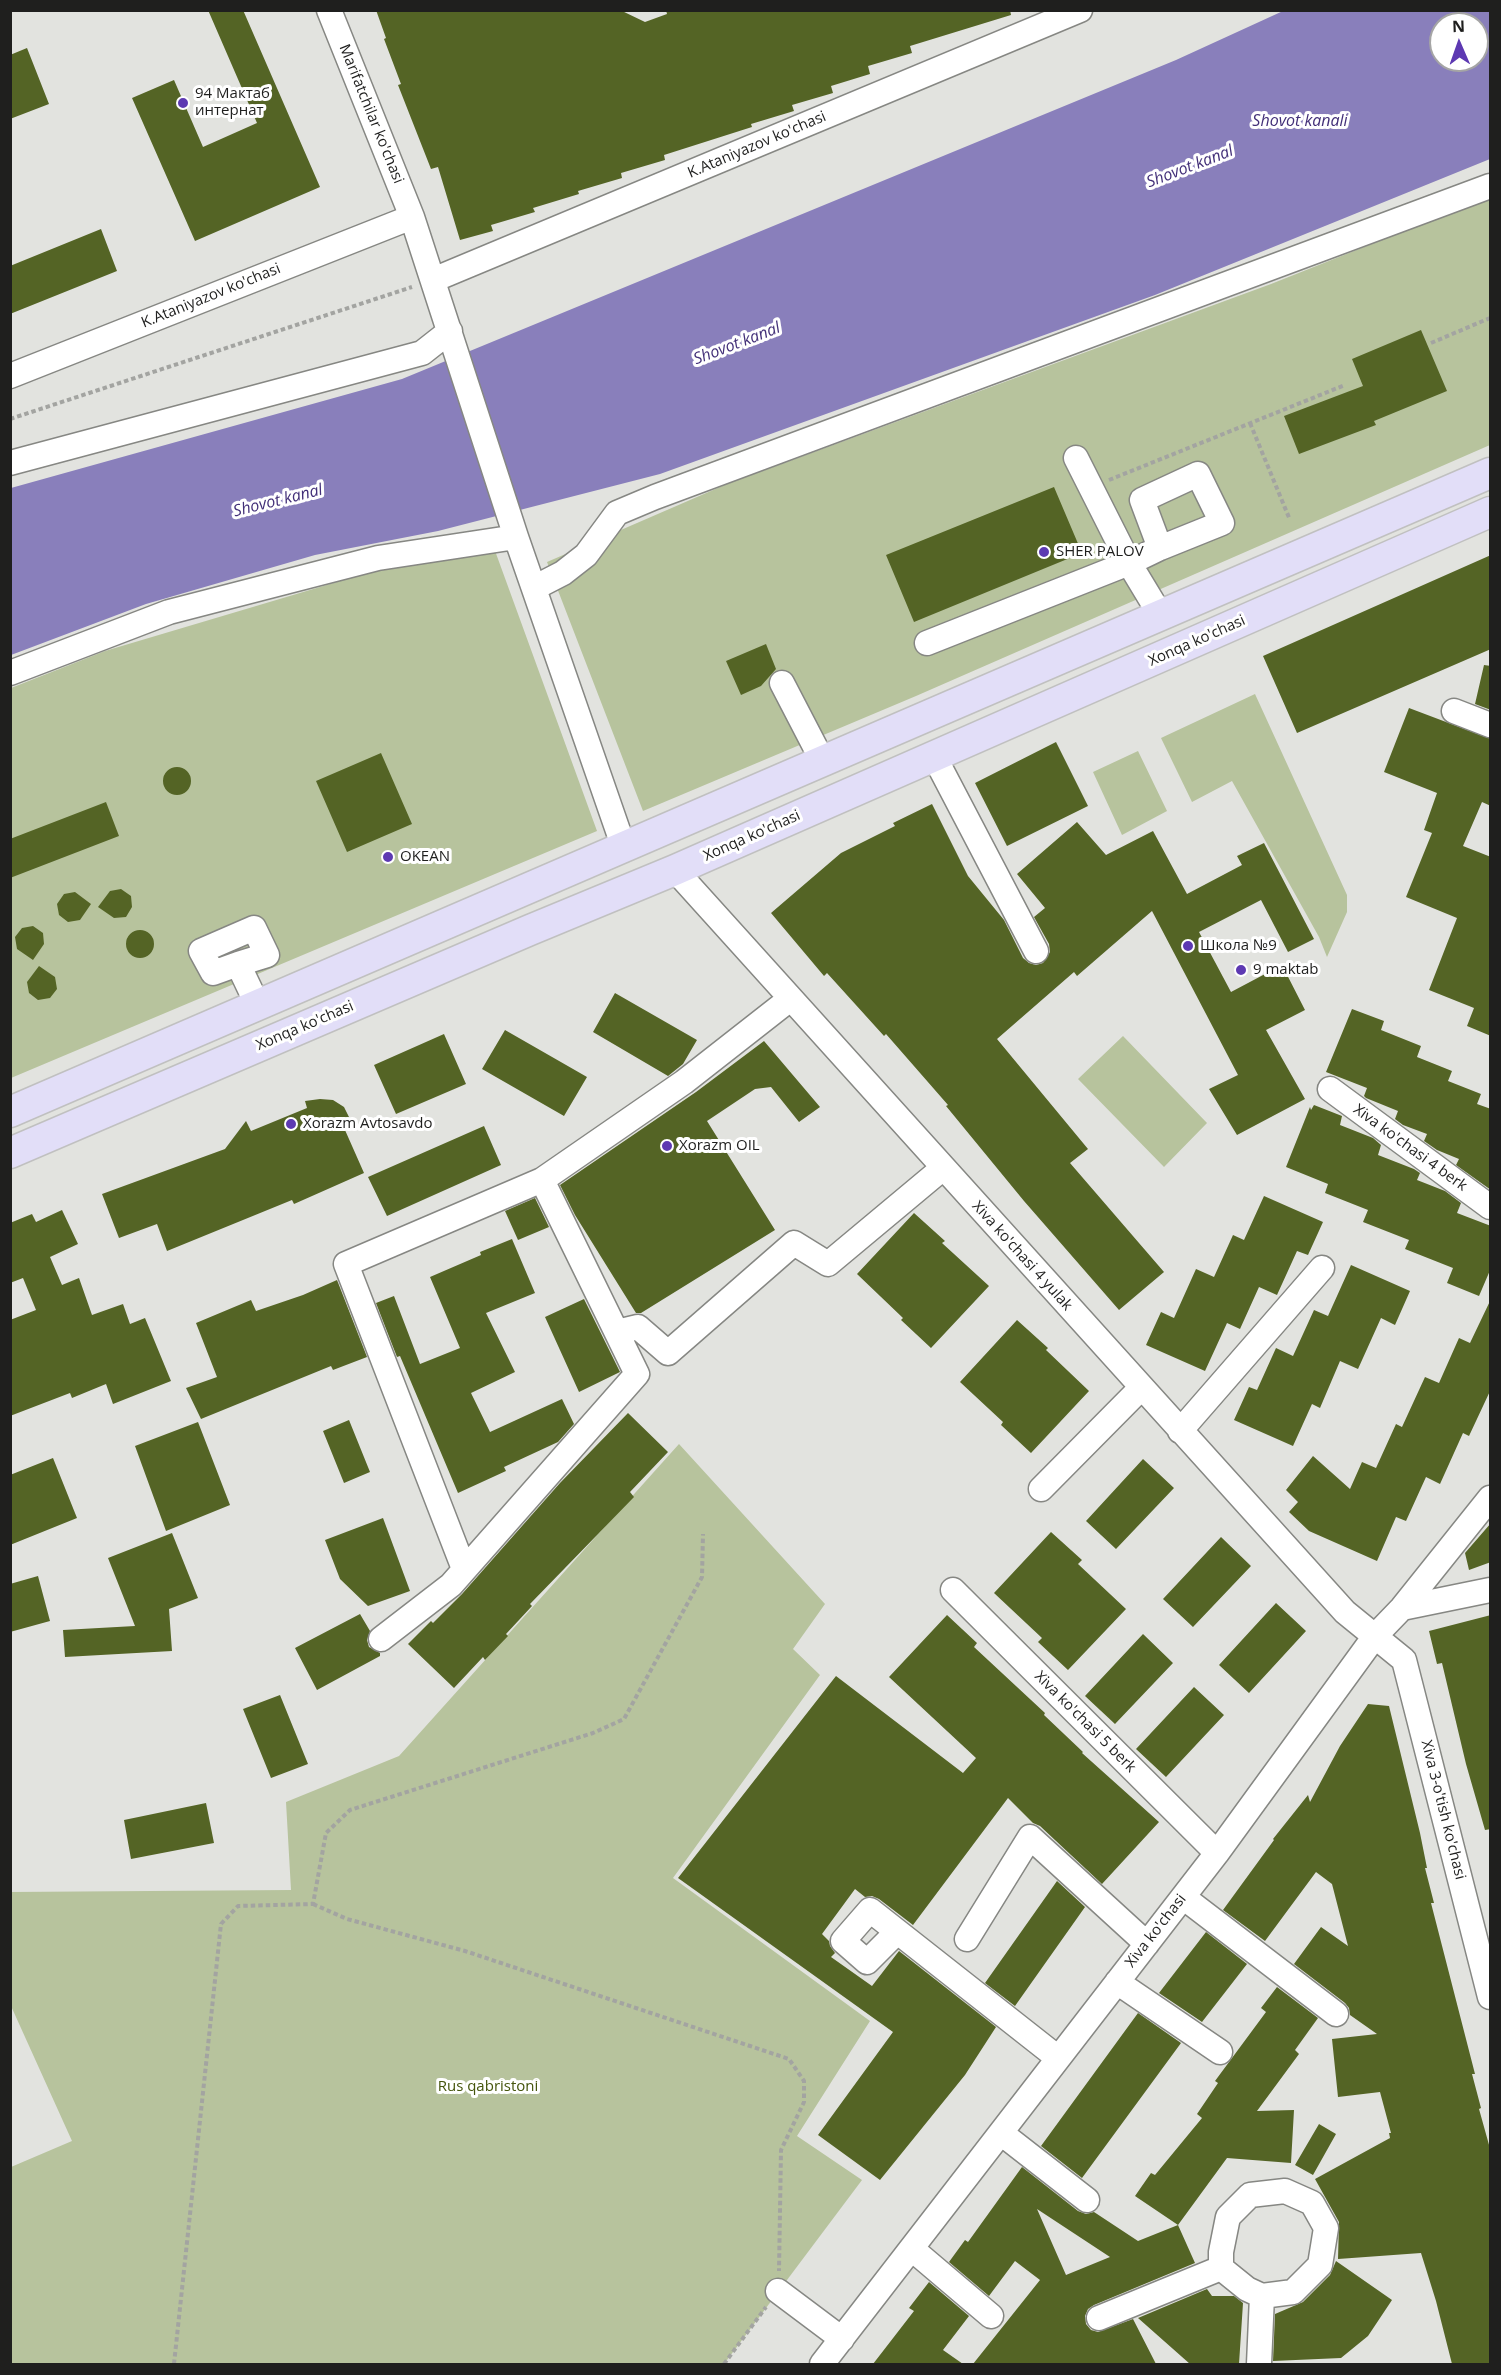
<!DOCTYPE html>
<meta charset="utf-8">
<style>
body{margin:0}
#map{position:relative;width:1501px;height:2375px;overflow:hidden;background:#e2e3df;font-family:"Open Sans",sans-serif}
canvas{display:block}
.frame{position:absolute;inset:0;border:12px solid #1f1f1e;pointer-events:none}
.north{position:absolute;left:1429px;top:12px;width:60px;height:60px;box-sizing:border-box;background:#fff;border:2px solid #a5a5a5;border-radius:50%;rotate:358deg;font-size:16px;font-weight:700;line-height:24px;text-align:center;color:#1f1f1e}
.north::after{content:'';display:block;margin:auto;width:21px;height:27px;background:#5d39b2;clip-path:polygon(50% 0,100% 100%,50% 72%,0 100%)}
</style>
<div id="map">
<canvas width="1501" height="2375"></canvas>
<div class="frame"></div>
<div class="north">N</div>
</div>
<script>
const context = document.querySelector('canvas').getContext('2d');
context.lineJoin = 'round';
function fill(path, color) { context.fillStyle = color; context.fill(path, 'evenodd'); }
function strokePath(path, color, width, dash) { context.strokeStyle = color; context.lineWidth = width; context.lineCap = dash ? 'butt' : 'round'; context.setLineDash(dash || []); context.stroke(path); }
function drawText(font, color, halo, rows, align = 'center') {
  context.font = font + ' "Open Sans",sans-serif'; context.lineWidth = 6; context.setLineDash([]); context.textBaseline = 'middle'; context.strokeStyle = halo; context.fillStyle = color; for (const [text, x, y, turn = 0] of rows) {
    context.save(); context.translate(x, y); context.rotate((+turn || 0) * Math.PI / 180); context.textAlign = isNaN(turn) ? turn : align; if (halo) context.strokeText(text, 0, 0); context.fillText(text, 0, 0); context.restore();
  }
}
const green = new Path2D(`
 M1490,197V445L916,696L643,811L547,562L727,484L1271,284Z
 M494,548L597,831L11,1078V688L105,651L367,573Z
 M1255,694L1347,895V912L1327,957L1319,937L1232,781L1192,802L1161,738Z
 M1138,751L1167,811L1122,835L1093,772Z
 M1123,1036L1207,1123L1164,1167L1078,1079Z
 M679,1444L825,1604L793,1649L820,1675L673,1878L870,2021L797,2136L862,2180L724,2364H11V2167L72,2141L11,2006L10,1892L291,1890L286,1802L399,1756Z`);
const water = new Path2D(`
 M1283,11H1490V159L1155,295L660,474L438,531L315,555L146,604L11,655V488L402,379L1176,60ZM1441,24H1477V60H1441Z`);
const building = new Path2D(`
 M208,10H243L320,187L195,241L132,98L174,80L203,147L257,123Z
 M376,10H620L645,22L667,14L666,10H1010L1011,15L910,46L912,53L868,66L870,74L831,86L833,93L792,105L794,111L751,124L752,127L664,155L665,160L621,173L622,178L578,191L579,194L533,208L535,212L491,225L493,231L460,240L438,167L431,169L398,85L401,84L384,39L386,38Z
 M27,48L49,104L10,119V55Z
 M101,229L117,271L10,314V266Z
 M1421,330L1447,391L1374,421L1376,425L1299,454L1284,416L1363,386L1352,359Z
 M1054,487L1082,553L914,622L886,555Z
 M1491,555V649L1297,733L1263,656Z
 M766,644L776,669L761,686L741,695L726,661Z
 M1484,665L1491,666V710L1475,704Z
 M1409,708L1491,739V806L1482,802L1463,846L1491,857V1036L1467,1026L1474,1008L1429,990L1457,918L1406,897L1432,833L1424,830L1437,793L1384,772Z
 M1056,742L1088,806L1007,846L975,783Z
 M381,753L412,824L347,852L316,781Z
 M163 781a14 14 0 1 1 28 0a14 14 0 1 1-28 0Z
 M106,802L119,836L10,878V839Z
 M932,804L968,876L1004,920L1023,958L1029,963L1036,965L1043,963L1050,952L1049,944L1034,917L1045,908L1017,874L1077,822L1106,855L1153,831L1187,894L1242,865L1237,856L1264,843L1314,939L1288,952L1261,900L1199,932L1231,992L1282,965L1305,1010L1266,1030L1305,1099L1237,1135L1209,1089L1238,1075L1152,911L1077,976L1074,972L997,1039L1088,1149L1070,1163L1164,1272L1119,1310L1024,1201L946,1106L948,1105L886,1034L884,1036L827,973L824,976L771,913L841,853L895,826L893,823Z
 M121,889L131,896L132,907L126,917L114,918L98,907L110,891Z
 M75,892L91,904L80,920L68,922L59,915L57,904L64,894Z
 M33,926L43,933L44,944L33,960L17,949L15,937L22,928Z
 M126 944a14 14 0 1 1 28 0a14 14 0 1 1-28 0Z
 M39,966L55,977L57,989L50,998L38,1000L29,993L27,982Z
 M615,993L697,1040L683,1064L668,1076L593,1032Z
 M1352,1009L1384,1021L1381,1030L1421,1046L1417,1057L1452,1071L1448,1081L1481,1094L1477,1104L1491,1109V1190L1456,1165L1459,1159L1437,1150L1424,1141L1427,1134L1403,1125L1395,1119L1398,1111L1366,1098L1364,1096L1367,1088L1326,1072Z
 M505,1030L587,1077L564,1116L482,1069Z
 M444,1034L466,1084L396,1114L374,1065Z
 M764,1041L820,1107L799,1122L771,1087L755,1089L707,1121L775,1230L641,1313H636L575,1215L560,1185L696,1092Z
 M320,1099L333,1100L344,1107L349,1117L341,1121L364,1173L294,1204L292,1200L167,1251L157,1224L119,1238L102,1194L225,1149L246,1121L251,1131L307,1108L305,1101Z
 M1314,1105L1342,1116L1340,1125L1373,1138L1381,1145L1378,1155L1414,1169L1420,1173L1417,1180L1445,1191L1461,1203L1457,1213L1491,1226V1268L1479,1296L1447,1283L1453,1268L1405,1249L1409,1240L1363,1222L1368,1210L1325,1193L1328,1184L1286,1167L1310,1107L1311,1110Z
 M484,1126L501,1165L387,1216L368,1177Z
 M1264,1196L1323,1222L1308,1255L1297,1251L1277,1295L1259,1287L1240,1329L1227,1323L1205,1371L1146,1345L1161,1312L1174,1318L1196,1269L1214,1277L1233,1235L1244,1240Z
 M535,1198L549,1227L518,1240L505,1211Z
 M62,1210L78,1244L50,1257L62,1285L79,1278L92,1315L123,1304L130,1324L145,1318L171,1381L113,1404L106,1384L72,1398L70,1393L10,1416V1320L36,1310L23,1278L10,1283V1223L32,1214L36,1222Z
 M914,1213L945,1241L942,1243L989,1286L931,1348L901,1320L903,1318L857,1274Z
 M512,1239L535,1293L486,1313L515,1372L471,1393L490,1432L562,1399L574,1424L558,1442L504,1467L506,1471L458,1493L400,1356L397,1357L376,1303L394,1296L420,1364L460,1348L430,1277L481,1255L480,1252Z
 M1351,1265L1410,1291L1395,1325L1381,1318L1358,1369L1340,1361L1320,1408L1312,1404L1293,1446L1234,1420L1249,1387L1257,1390L1276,1348L1293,1356L1314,1310L1328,1316Z
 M337,1280L367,1357L333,1370L331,1366L201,1419L186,1388L217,1377L196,1323L251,1300L256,1311L303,1295Z
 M584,1299L620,1372L579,1392L545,1317Z
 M1491,1299V1389L1469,1436L1463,1433L1440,1484L1426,1477L1406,1521L1396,1517L1377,1561L1309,1531L1289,1512L1298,1502L1286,1490L1313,1456L1350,1489L1362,1462L1376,1468L1396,1424L1402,1427L1425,1377L1439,1383L1459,1338L1470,1343Z
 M1017,1320L1048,1348L1046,1350L1089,1391L1031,1453L1001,1425L1003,1422L960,1382Z
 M628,1413L668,1452L630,1492L634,1497L530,1604L532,1606L506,1634L508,1636L485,1660L483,1657L454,1688L408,1644L431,1621L433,1623L462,1594L560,1483Z
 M349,1420L370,1472L344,1483L323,1431Z
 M198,1422L230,1505L166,1531L135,1446Z
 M53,1458L77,1518L10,1545V1475Z
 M1143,1459L1174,1488L1116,1549L1086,1521Z
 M383,1518L410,1591L368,1606L340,1579L325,1540Z
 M1491,1523V1562L1469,1570L1465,1553Z
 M1051,1532L1082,1560L1078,1564L1126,1609L1068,1670L1038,1642L1042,1638L994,1593Z
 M172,1533L198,1598L169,1609L172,1651L65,1657L63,1630L135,1626L108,1558Z
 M1221,1537L1251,1566L1193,1627L1163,1599Z
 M38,1576L50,1621L10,1632V1584Z
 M1276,1603L1306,1631L1249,1693L1219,1665Z
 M360,1614L370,1631L367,1640L369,1647L380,1653V1656L317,1690L295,1648Z
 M947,1615L977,1643L974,1647L1045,1713L1044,1715L1083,1752L1082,1753L1159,1822L1102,1884L1040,1826L1033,1823L1008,1798L913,1925L879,1899L872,1896L865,1897L855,1889L822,1934L829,1941L830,1946L835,1953L831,1957L872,1986L899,1951L996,2027L965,2075L880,2180L818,2135L893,2032L678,1878L836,1676L963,1773L976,1758L889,1677Z
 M1491,1615V1829L1485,1830L1466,1764L1442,1663L1437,1664L1429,1631Z
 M1143,1634L1173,1663L1115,1724L1085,1696Z
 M1194,1687L1224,1715L1166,1777L1136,1749Z
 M280,1695L308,1764L271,1778L243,1709Z
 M1368,1704L1389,1706L1420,1833L1427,1868H1425L1434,1903H1431L1475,2074H1472L1481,2108L1479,2109L1491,2152V2364H1452L1436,2301L1421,2253L1338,2259L1339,2222L1315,2179L1390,2138L1389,2133H1391L1380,2092L1338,2097L1332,2039L1377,2034L1350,2015L1349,2008L1345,2003L1294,1964L1321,1927L1348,1946L1332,1884L1316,1872L1265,1941L1223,1910L1274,1840L1273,1839L1308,1795L1310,1802L1340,1746Z
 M206,1803L214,1843L131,1859L124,1820Z
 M1057,1881L1085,1907L1015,2006L985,1983Z
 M1206,1932L1247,1964L1202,2022L1159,1993Z
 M1277,1987L1318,2018L1295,2050L1299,2054L1257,2111L1294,2110L1291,2163L1227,2158L1178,2225L1195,2263L1094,2305L1088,2309L1085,2316L1086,2324L1091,2330L1098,2332L1133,2319L1156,2364H973L1040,2280L1015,2261L989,2296L949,2262L965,2240L968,2242L1022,2167L1078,2211L1086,2214L1094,2212L1138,2241L1178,2225L1135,2196L1151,2173L1155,2175L1202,2118L1197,2114L1218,2083L1215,2081L1266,2012L1261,2008ZM1037,2209L1110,2257L1066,2275Z
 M1138,2013L1181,2043L1082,2178L1041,2146Z
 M1319,2124L1336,2134L1313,2175L1295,2165Z
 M1336,2261L1392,2300L1368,2336L1341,2358L1273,2361L1275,2314L1303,2302L1330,2275Z
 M929,2282L969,2316L943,2350L963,2364H873L914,2311L909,2308Z
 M1207,2289L1212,2296H1234L1243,2303L1239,2364H1190L1138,2318Z`);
const path = new Path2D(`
 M1431,343L1490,318
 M10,419L412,287
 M1250,423L1290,520
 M1109,480L1345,385
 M313,1904L347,1919L465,1951L789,2059L804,2081V2102L781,2150L779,2271
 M174,2364L221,1924L238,1906L313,1904L326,1833L350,1810L593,1733L624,1719L702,1577L703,1534
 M724,2364L766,2307`);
const minor = new Path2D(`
 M329,10L412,217L516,537L624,848
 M433,280L1080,10
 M10,376L412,217
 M10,463L422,353L450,331
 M1160,548L1142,500L1198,474L1222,523L1160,548L1129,563L1161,616
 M534,588L563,573L586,555L617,513L655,497L1490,186
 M927,643L1129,563L1076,458
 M10,673L169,612L378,558L516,537
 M782,683L823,762
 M1454,711L1490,725
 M934,756L1036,951
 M675,870L1345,1612L1404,1660L1490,1997
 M238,964L213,973L201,951L254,928L267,955L238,964L258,1006
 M1330,1089L1490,1207
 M617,1332L638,1327L668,1353L794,1243L828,1264L943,1168
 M1180,1431L1322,1268
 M1041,1489L1141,1388
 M464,1569L346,1264L542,1180L684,1082L790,999
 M953,1590L1217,1853
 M1402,1608L1490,1590
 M381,1639L451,1585L637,1374L542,1180
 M1183,1897L1336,2014
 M897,1932L867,1962L843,1941L870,1910L1058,2058
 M967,1939L1030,1837L1147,1944
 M1117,1982L1220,2052
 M1001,2133L1087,2200
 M1285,2191L1312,2203L1326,2228L1320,2265L1293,2292L1262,2296L1247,2289L1221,2268V2252L1228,2217L1250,2195Z
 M912,2249L991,2316
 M778,2291L842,2339
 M1099,2318L1221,2268
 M822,2364L1217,1853L1375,1636L1402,1608L1490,1498
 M1259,2364L1262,2296`);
const major = new Path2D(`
 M10,1112L1490,473
 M10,1153L530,930L675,870L1490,512`);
const markers = [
 [183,103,6,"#5d39b2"],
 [1044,552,6,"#5d39b2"],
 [388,857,6,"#5d39b2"],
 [1188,946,6,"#5d39b2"],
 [1241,970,6,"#5d39b2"],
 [291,1124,6,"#5d39b2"],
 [667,1146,6,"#5d39b2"]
];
const poiNames = [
 ["94 Мактаб",195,94],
 ["интернат",195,111],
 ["SHER PALOV",1056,552],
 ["OKEAN",400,857],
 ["Школа №9",1200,946],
 ["9 maktab",1253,970],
 ["Xorazm Avtosavdo",303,1124],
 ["Xorazm OIL",679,1146]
];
const streetNames = [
 ["Marifatchilar ko'chasi",371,114,68],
 ["K.Ataniyazov ko'chasi",757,145,-23],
 ["K.Ataniyazov ko'chasi",211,296,-22],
 ["Xonqa ko'chasi",1197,641,-24],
 ["Xonqa ko'chasi",752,836,-24],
 ["Xonqa ko'chasi",305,1026,-23],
 ["Xiva ko'chasi 4 berk",1410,1148,36],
 ["Xiva ko'chasi 4 yulak",1022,1256,48],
 ["Xiva ko'chasi 5 berk",1085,1722,45],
 ["Xiva 3-o'tish ko'chasi",1443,1810,76],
 ["Xiva ko'chasi",1156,1931,-52]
];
const parkNames = [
 ["Rus qabristoni",488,2087]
];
const waterNames = [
 ["Shovot kanali",1300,121],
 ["Shovot kanal",1190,167,-21],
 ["Shovot kanal",737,344,-21],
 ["Shovot kanal",278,501,-14]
];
fill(green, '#b7c39d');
fill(water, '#897fbb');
fill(building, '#546425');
strokePath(minor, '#868783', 27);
strokePath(major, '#c0c0c0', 33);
strokePath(path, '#a3a4a1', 4, [4.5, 3]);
strokePath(minor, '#fff', 24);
strokePath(major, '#e2def8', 30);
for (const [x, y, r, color] of markers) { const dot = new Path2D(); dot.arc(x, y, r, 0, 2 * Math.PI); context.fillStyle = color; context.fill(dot); strokePath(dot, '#fff', 2); }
drawText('15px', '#1f1f1e', '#fff', poiNames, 'left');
drawText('15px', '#1f1f1e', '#fff', streetNames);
drawText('15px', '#45550c', '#fff', parkNames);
drawText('italic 16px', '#422f78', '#fff', waterNames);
</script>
